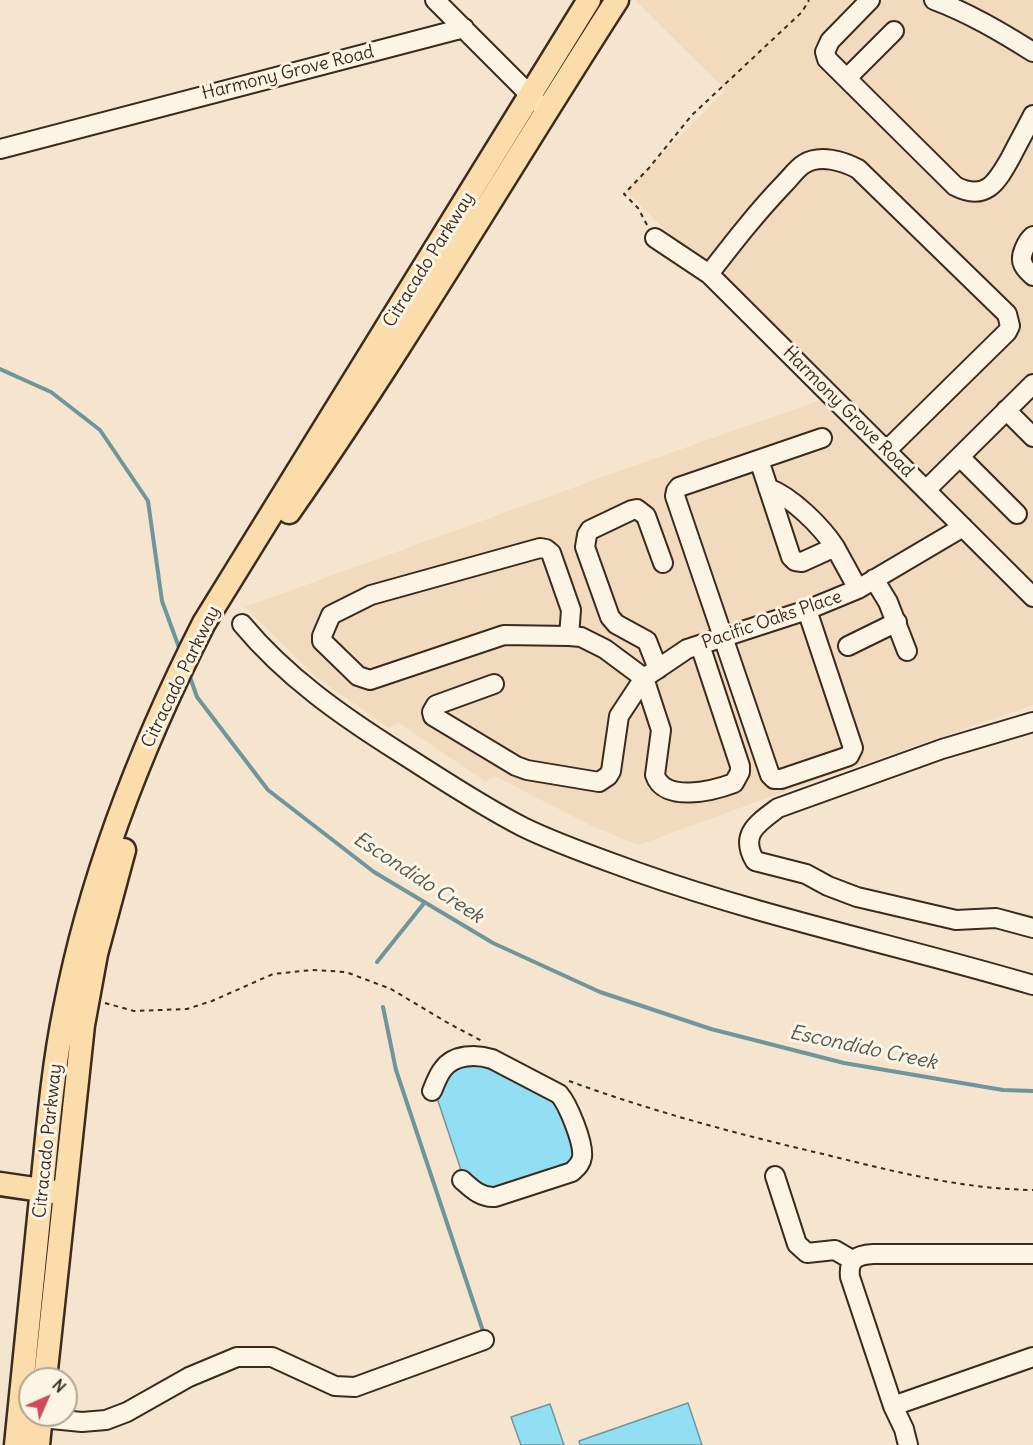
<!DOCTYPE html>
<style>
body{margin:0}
#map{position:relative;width:1033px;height:1445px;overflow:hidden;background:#f6e5ce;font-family:Delius,sans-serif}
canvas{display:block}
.north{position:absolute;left:18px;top:1367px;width:60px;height:60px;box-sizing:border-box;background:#fcf5e5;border:2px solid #afa495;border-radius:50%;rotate:45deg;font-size:16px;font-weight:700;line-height:24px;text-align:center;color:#3b2a1e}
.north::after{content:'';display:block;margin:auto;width:21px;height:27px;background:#d1495b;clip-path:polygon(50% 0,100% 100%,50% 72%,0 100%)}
</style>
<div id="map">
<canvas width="1033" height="1445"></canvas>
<div class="north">N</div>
</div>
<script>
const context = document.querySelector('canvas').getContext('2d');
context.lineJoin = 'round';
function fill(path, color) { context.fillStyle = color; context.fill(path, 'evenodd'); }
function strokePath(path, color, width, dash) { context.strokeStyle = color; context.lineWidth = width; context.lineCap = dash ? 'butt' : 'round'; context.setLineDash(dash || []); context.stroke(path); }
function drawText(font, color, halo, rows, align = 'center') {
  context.font = font + ' Delius,sans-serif'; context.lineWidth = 6; context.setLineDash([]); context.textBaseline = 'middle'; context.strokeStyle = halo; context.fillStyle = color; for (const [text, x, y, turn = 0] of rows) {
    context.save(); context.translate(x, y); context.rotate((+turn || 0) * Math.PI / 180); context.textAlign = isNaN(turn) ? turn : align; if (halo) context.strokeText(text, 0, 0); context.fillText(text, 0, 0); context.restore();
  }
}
const built = new Path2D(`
 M635,0H1033V705L800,786L639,845L594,827L494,776L486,782L399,723L389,728L316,677L245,607L619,471L832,396L626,191L726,90Z`);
const water = new Path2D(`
 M469,1058L554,1093L577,1141L572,1166L497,1192L463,1176L435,1092L443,1072Z
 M688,1403L702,1445H580L579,1441Z
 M550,1404L564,1445H521L511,1417Z`);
const stream = new Path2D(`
 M0,369L51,392L100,430L148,501L162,601L181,653
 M189,674L197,697L268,790L374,872L493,943L600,992L711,1029L844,1063L1003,1090L1033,1091
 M377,962L425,902
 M383,1007L396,1070L483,1331`);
const path = new Path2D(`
 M647,225L638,208L624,194L649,168L692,115L802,12L809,0
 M105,1003L134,1011L187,1009L212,1001L273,974L312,970L346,972L391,989L448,1023L482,1041
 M569,1081C651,1111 737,1134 823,1154C892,1171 961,1189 1033,1190`);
const minor = new Path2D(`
 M435,0L538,103
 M870,0L830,41L825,52L827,59L955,186C986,202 997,182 1011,157C1018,143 1026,129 1033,115
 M934,0C969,13 1001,32 1033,52
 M847,78L894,31
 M0,149L464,28
 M1033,236C1027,241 1019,256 1023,264C1024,268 1030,273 1033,276
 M655,238L709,274L1033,597
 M709,274C733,243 757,212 784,184C790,178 797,168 804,164C820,154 843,161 858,169L1007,314L1010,326L1007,332L887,450
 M1006,410L1033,437
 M960,457L1017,514
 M759,460L791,557L795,561L802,562L835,547L858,589
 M768,488C792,497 821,526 835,547
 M926,490L1033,384
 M874,579L888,602L907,651
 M807,610L853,748L849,756L781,779H774L770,775L675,496L676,491L679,487L822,438
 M242,624C286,677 342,716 399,752C440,778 480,805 523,827C560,845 599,858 637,872C767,918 901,946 1033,985
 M569,636L504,635L370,680L358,676L322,641V636L331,615L371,595L540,548L546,549L551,553L571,610L569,636L581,637L605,649L644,678L661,730L655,775C664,803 713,791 734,783L740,772V766L700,645
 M848,646L897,622
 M658,669L647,641L616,624L610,617L585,547L587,535L590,530L632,510L637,509L646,516L663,563
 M494,684L436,705L432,712L433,716L516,766L527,770L599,782L608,776L611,771L619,716L644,678L687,649L807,610L858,589L963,527
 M1033,722L942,749L778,808C758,823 739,834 755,861L806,874L828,886L857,897L956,920L996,918L1033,928
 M432,1091C435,1084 438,1075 443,1069C454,1054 477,1054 492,1059L559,1094C568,1104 584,1143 582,1157C581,1164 577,1167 572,1172L495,1197C481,1198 472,1189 462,1180
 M775,1176L797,1244L807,1253L835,1250L852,1260
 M893,1406L1033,1357
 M41,1418L82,1422L106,1420L127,1412L189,1377L237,1357H272L335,1386L355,1387L484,1340
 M908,1445L904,1429L893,1406L850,1277C848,1259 857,1255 873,1254H1033`);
const major = new Path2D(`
 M289,512C405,346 507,171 617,0
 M0,1184L55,1192
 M45,1379L83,1025L96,954L124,850
 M16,1445C25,1359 33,1274 42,1188C48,1129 53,1068 65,1009C91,874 142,745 204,623L589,0
 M38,1445L41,1415`);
const streetNames = [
 ["Harmony Grove Road",288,73,-14],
 ["Citracado Parkway",429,260,-58],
 ["Harmony Grove Road",848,412,45],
 ["Pacific Oaks Place",772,620,-19],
 ["Citracado Parkway",181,677,-64],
 ["Citracado Parkway",48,1141,-84]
];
const waterNames = [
 ["Escondido Creek",418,878,33],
 ["Escondido Creek",863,1048,12]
];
fill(built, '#f2dabe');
fill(water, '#92def2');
strokePath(water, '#6f969d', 1.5);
strokePath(stream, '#6f969d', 4);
strokePath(minor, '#3b2a1e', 22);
strokePath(major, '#3b2a1e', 27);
strokePath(path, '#3b2a1e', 2, [4.5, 4.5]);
strokePath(minor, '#fcf5e5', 18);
strokePath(major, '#fbddab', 22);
drawText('18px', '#3b2a1e', '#fcf5e5', streetNames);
drawText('italic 20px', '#515753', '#fcf5e5', waterNames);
</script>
